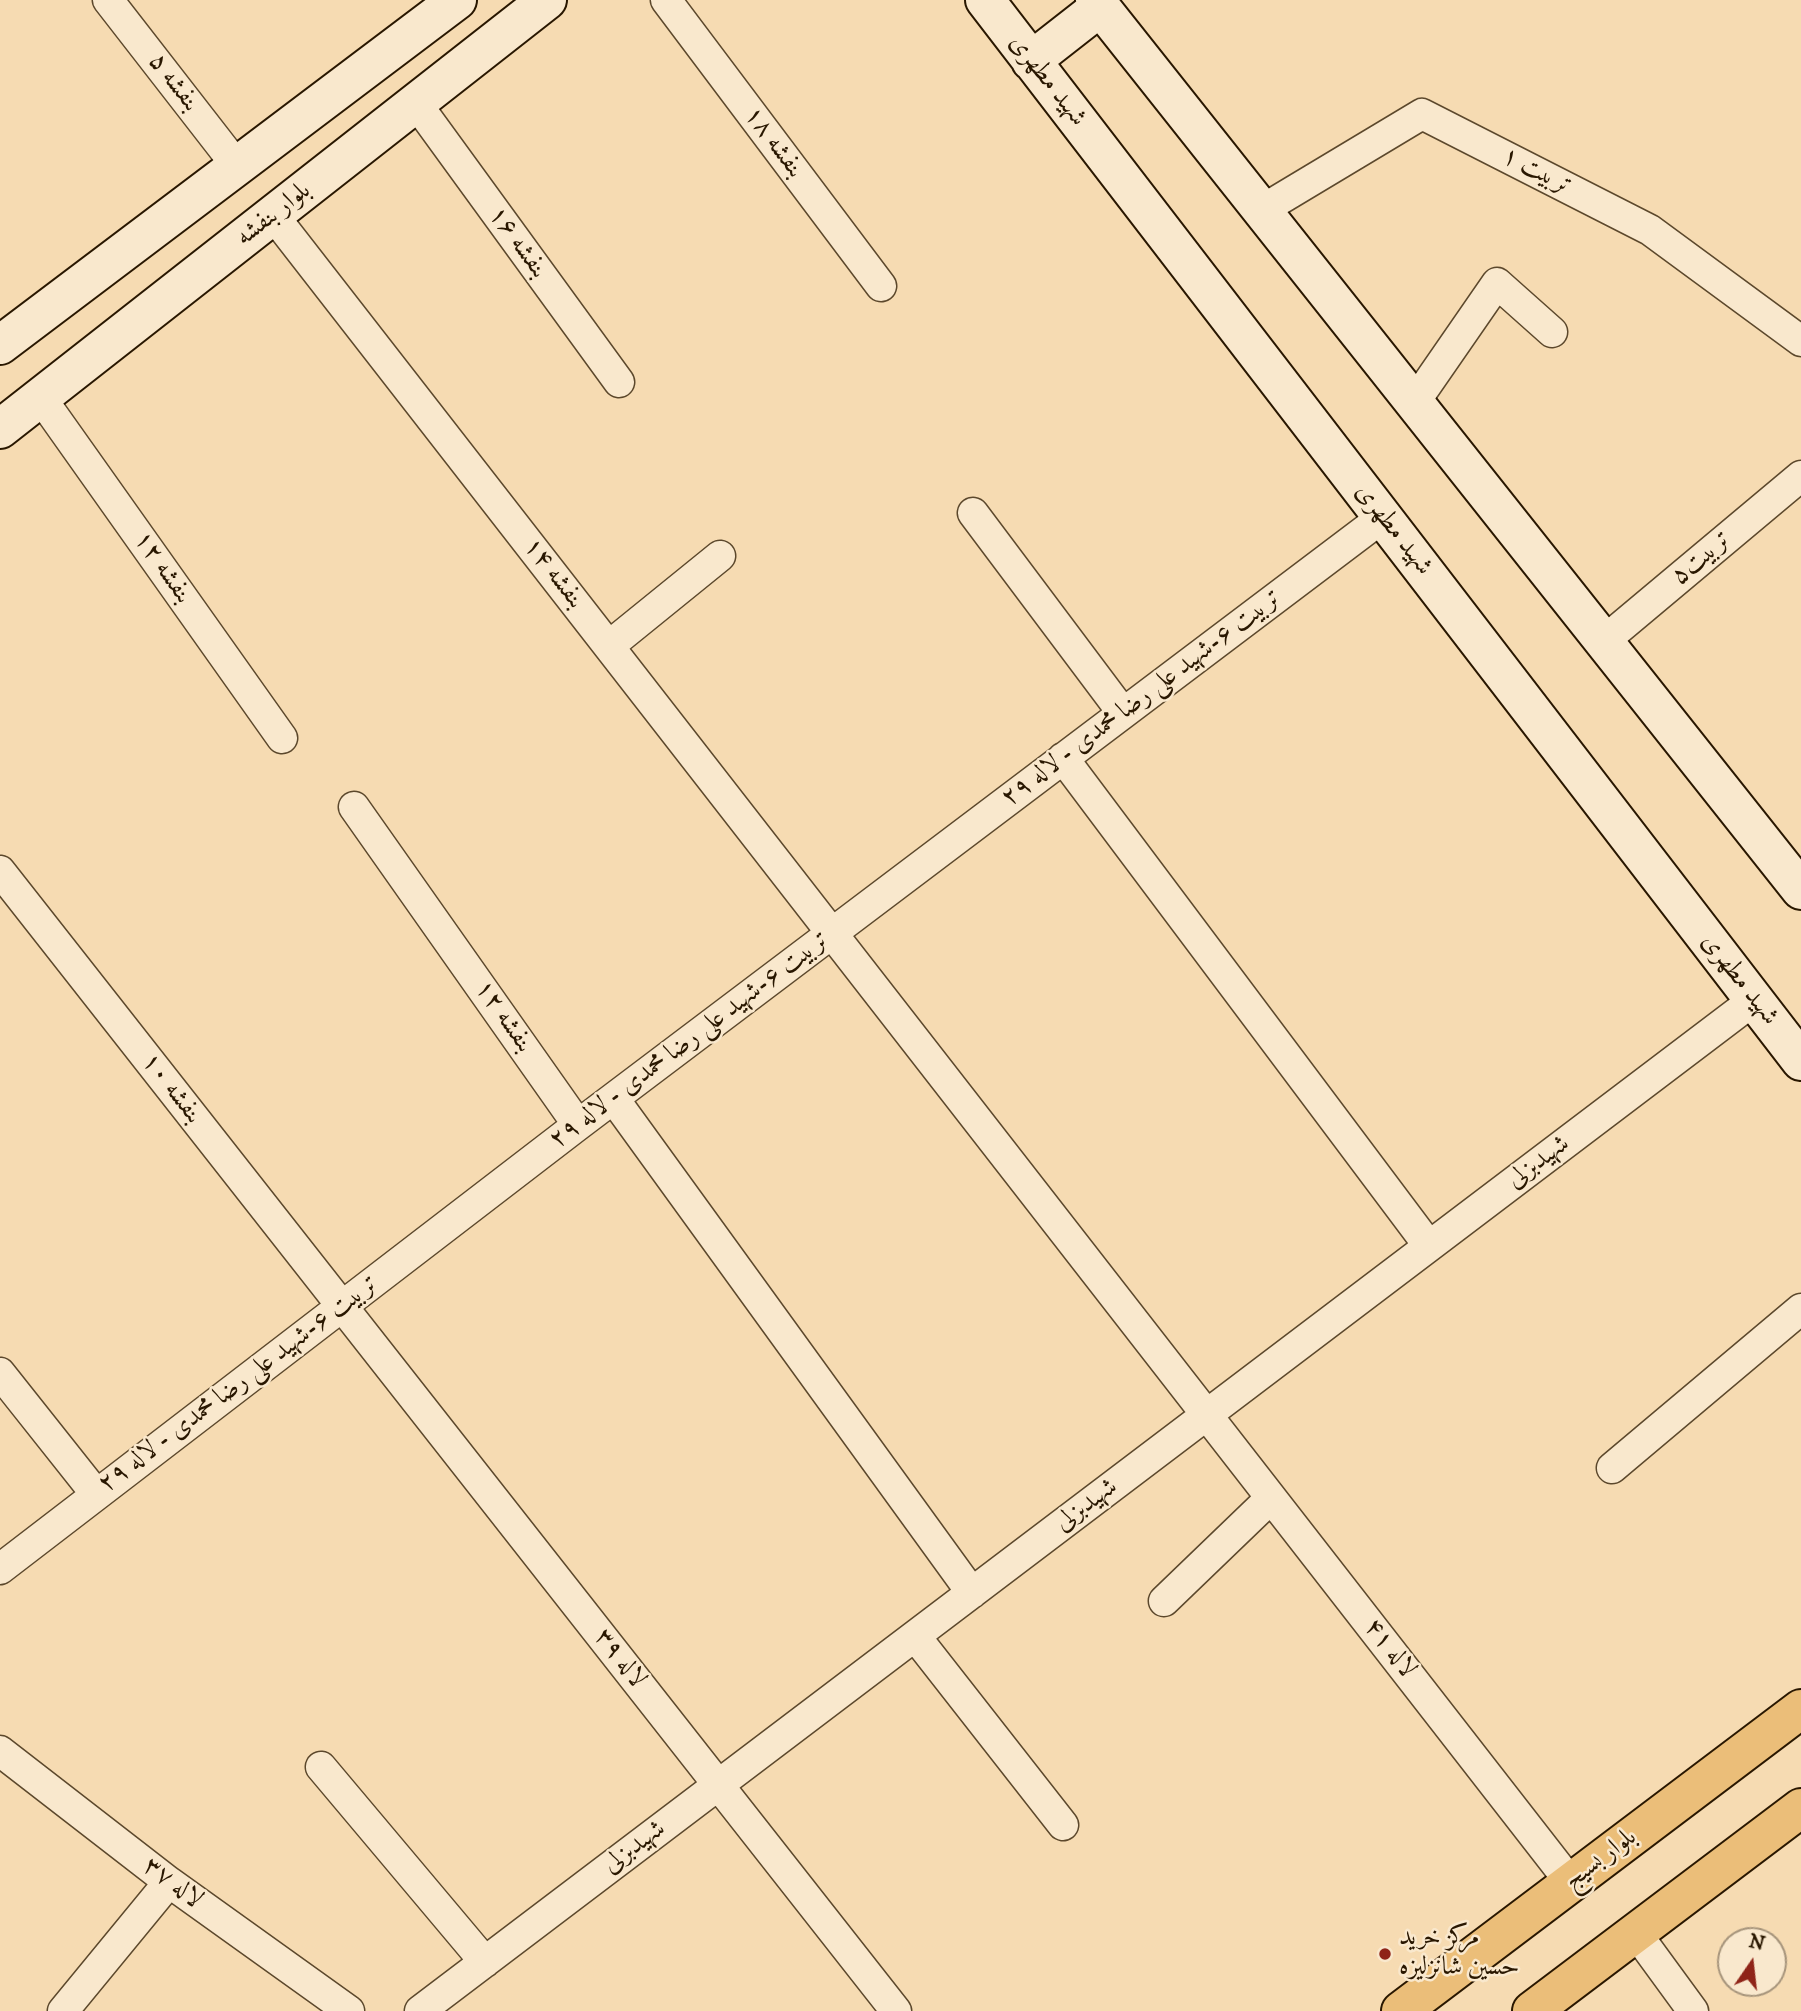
<!DOCTYPE html>
<meta charset="utf-8">
<style>
body{margin:0}
#map{position:relative;width:1801px;height:2011px;overflow:hidden;background:#f6dbb2;font-family:"IM FELL DW Pica",serif}
canvas{display:block}
.north{position:absolute;left:1717px;top:1927px;width:70px;height:70px;box-sizing:border-box;background:#f9e8cd;border:2px solid #a6947b;border-radius:50%;rotate:14deg;font-size:19px;font-weight:700;line-height:28px;text-align:center;color:#291700}
.north::after{content:'';display:block;margin:auto;width:24px;height:32px;background:#8f2418;clip-path:polygon(50% 0,100% 100%,50% 72%,0 100%)}
</style>
<div id="map">
<canvas width="1801" height="2011"></canvas>
<div class="north">N</div>
</div>
<script>
const context = document.querySelector('canvas').getContext('2d');
context.lineJoin = 'round';
function strokePath(path, color, width, dash) { context.strokeStyle = color; context.lineWidth = width; context.lineCap = dash ? 'butt' : 'round'; context.setLineDash(dash || []); context.stroke(path); }
function drawText(font, color, halo, rows, align = 'center') {
  context.font = font + ' "IM FELL DW Pica",Amiri,serif'; context.lineWidth = 5; context.setLineDash([]); context.textBaseline = 'middle'; context.strokeStyle = halo; context.fillStyle = color; for (const [text, x, y, turn = 0] of rows) {
    context.save(); context.translate(x, y); context.rotate((+turn || 0) * Math.PI / 180); context.textAlign = isNaN(turn) ? turn : align; if (halo) context.strokeText(text, 0, 0); context.fillText(text, 0, 0); context.restore();
  }
}
const minor = new Path2D(`
 M108,0L237,166
 M666,0L881,286
 M416,103L619,382
 M1262,210L1422,114L1650,230L1801,341
 M273,215L1571,1883
 M41,398L282,738
 M1414,403L1497,283L1552,332
 M973,513L1123,713
 M1604,641L1801,476
 M609,646L720,556
 M1063,758L1429,1246
 M354,807L578,1125
 M0,871L896,2011
 M614,1099L972,1593
 M0,1373L96,1494
 M1612,1468L1801,1309
 M0,1569L578,1125L1383,517
 M1164,1601L1271,1498
 M915,1636L1063,1825
 M0,1751L169,1882L349,2011
 M321,1767L485,1962
 M1636,1933L1693,2011
 M63,2011L169,1882
 M420,2011L1754,1000`);
const secondary = new Path2D(`
 M985,0L1801,1061
 M1095,0L1801,890
 M1031,61L1100,7
 M0,345L457,0
 M0,429L547,0`);
const primary = new Path2D(`
 M1401,2011L1801,1709
 M1532,2011L1801,1808`);
const markers = [
 [1385,1954,7,"#8f2418"]
];
const streetNames = [
 ["شهید مطهری",1047,81,52],
 ["بنفشه ۵",173,83,52],
 ["بنفشه ۱۸",773,143,53],
 ["تربیت ۱",1536,172,27],
 ["بلوار بنفشه",274,215,-38],
 ["بنفشه ۱۶",517,243,54],
 ["شهید مطهری",1393,530,52],
 ["تربیت۵",1702,559,-40],
 ["بنفشه ۱۲",162,568,55],
 ["بنفشه ۱۴",553,574,52],
 ["تربیت ۶-شهید علی رضا محمدی - لاله ۲۹",1142,699,-37],
 ["شهید مطهری",1739,980,52],
 ["بنفشه ۱۲",503,1017,55],
 ["تربیت ۶-شهید علی رضا محمدی - لاله ۲۹",690,1041,-37],
 ["بنفشه ۱۰",171,1089,52],
 ["شهیدبزلی",1539,1163,-37],
 ["تربیت ۶-شهید علی رضا محمدی - لاله ۲۹",239,1385,-37],
 ["شهیدبزلی",1087,1506,-37],
 ["لاله ۴۱",1389,1649,52],
 ["لاله ۳۹",619,1659,52],
 ["شهیدبزلی",635,1848,-37],
 ["بلوار بسیج",1601,1860,-37],
 ["لاله ۳۷",172,1884,37]
];
const poiNames = [
 ["مرکز خرید",1399,1939],
 ["حسین شانزلیزه",1399,1969]
];
strokePath(minor, '#5c482c', 33);
strokePath(secondary, '#291700', 42);
strokePath(primary, '#291700', 42);
strokePath(minor, '#f9e8cd', 30);
strokePath(secondary, '#f9e8cd', 38);
strokePath(primary, '#ebbe79', 38);
for (const [x, y, r, color] of markers) { const dot = new Path2D(); dot.arc(x, y, r, 0, 2 * Math.PI); context.fillStyle = color; context.fill(dot); strokePath(dot, '#f9e8cd', 2.5); }
drawText('26px', '#291700', '#f9e8cd', streetNames);
drawText('26px', '#291700', '#f9e8cd', poiNames, 'left');
</script>
